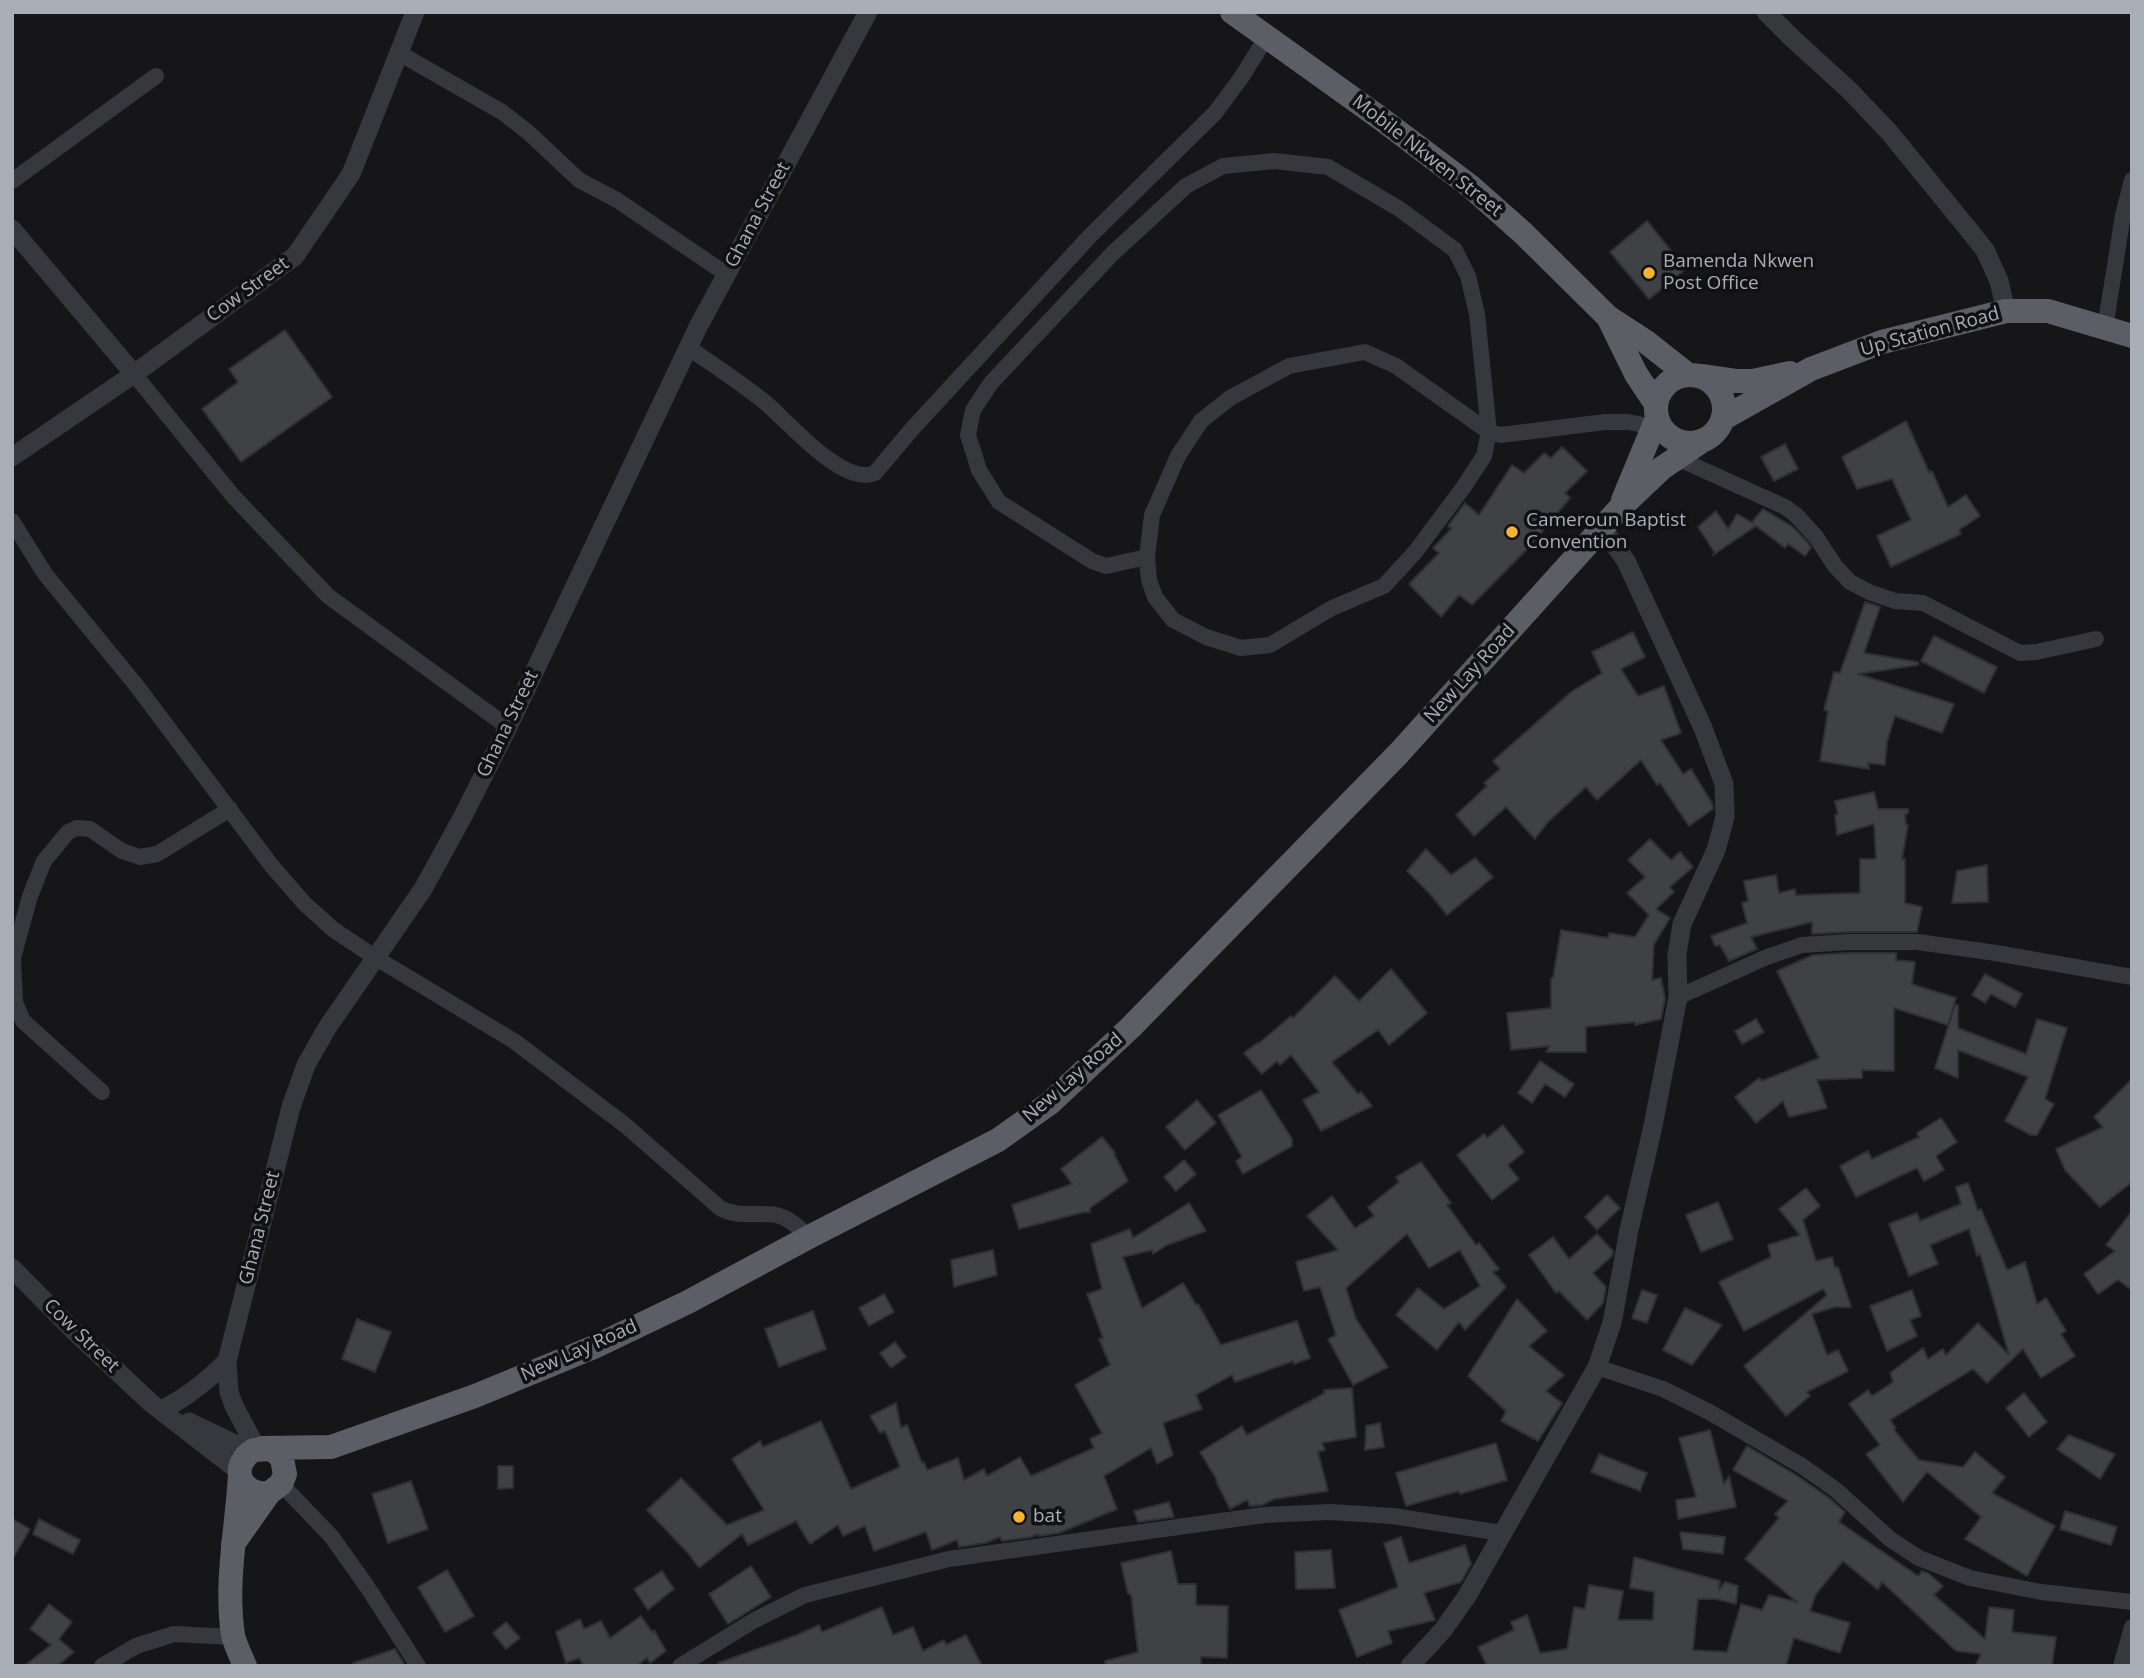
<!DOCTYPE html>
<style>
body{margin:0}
#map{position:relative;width:2144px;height:1678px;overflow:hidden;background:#161618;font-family:"Open Sans",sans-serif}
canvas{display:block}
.frame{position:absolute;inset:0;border:14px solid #a8adb8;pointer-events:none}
</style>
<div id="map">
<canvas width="2144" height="1678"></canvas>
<div class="frame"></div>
</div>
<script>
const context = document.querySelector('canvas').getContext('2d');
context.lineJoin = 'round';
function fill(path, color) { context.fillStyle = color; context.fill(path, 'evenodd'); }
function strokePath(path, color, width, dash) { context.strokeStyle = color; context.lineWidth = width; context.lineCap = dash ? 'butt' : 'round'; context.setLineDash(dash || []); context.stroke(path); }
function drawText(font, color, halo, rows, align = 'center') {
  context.font = font + ' "Open Sans",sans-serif'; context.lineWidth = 7; context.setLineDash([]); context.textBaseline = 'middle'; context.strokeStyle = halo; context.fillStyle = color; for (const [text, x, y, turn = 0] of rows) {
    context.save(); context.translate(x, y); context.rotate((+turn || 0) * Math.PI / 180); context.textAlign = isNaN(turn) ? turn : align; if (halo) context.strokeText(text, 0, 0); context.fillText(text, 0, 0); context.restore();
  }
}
const building = new Path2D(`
 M1647,221L1686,269L1649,299L1610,252Z
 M285,330L332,397L241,462L202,409L238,382L229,369Z
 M1906,421L1929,472L1932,471L1948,507L1966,495L1980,516L1959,530L1961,534L1891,567L1877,536L1911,520L1892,479L1857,489L1842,457Z
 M1785,444L1798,469L1774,481L1761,457Z
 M1562,447L1587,471L1565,493L1570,498L1531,545L1472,605L1459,595L1441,617L1409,584L1439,553L1433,548L1452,528L1448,526L1465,503L1479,515L1512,465L1524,473L1544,453L1551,458Z
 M1763,509L1793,527L1808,543L1811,548L1805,556L1788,544L1785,548L1756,526L1713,555L1715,553L1698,527L1716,511L1728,529L1737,514L1753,523L1752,522Z
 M1865,602L1880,607L1864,653L1918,662V665L1858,674L1954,704L1942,733L1895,716L1887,742L1885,765L1868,763L1869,769L1820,761L1828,711L1824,710L1834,672L1840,673Z
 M1633,632L1645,657L1621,669L1638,696L1664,686L1681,733L1661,740L1683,774L1691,769L1712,803L1713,809L1689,826L1660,783L1657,785L1641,760L1597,800L1586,787L1548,822L1535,839L1506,807L1474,836L1456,815L1487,786L1484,783L1500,769L1493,761L1571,692L1602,673L1592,652Z
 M1934,636L1997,667L1984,693L1921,661Z
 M1874,792L1878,809H1908V813L1905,814L1906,825H1908L1902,859H1905V903L1922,907L1917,932H1848L1812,934V922L1751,937L1757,949L1729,961L1720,945L1715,946L1711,936L1747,923L1742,903L1748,901L1744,881L1776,875L1779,893L1795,889L1796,895L1860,893V859H1876L1874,824L1837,835L1835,815L1838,814L1835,801Z
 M1650,839L1671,860L1680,852L1693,867L1670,887L1674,892L1656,909L1670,918L1654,944L1652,980L1661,978L1665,998L1661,1019L1635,1025V1022L1586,1027V1052H1546L1550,1046L1511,1050L1507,1013L1551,1008V978H1553L1561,930L1608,938L1609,933L1635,937L1649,915L1627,893L1645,877L1628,860Z
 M1426,849L1451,875L1475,858L1493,877L1447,915L1430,894L1407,871Z
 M1987,865L1988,902L1952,903L1957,871Z
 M1848,953H1896V960L1915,962L1912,984L1956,998L1948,1025L1894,1008V1071L1862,1070V1078L1817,1080L1827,1108L1789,1117L1783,1101L1756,1123L1735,1097L1759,1078L1762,1081L1819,1058L1777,971L1813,955Z
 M1391,969L1427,1013L1389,1045L1378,1030L1332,1062L1358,1094L1361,1092L1372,1106L1321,1131L1303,1100L1319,1092L1291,1055L1280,1065L1277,1061L1262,1074L1244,1053L1257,1043L1258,1044L1291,1016L1293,1018L1335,976L1359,1001Z
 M1985,974L2022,994L2015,1007L1991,994L1985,1003L1972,995Z
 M1955,1005H1958V1028L2026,1054L2037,1019L2067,1028L2045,1099L2054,1104L2037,1135H2031L2005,1121L2028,1077L1958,1050V1078L1935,1068Z
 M1756,1019L1764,1032L1742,1044L1735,1031Z
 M1540,1061L1574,1084L1565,1097L1545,1084L1532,1103L1518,1093Z
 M2132,1079V1182L2100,1207L2065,1170L2056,1149L2103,1127L2094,1117Z
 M1261,1090L1292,1139V1146L1243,1174L1236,1161L1242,1157L1218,1115Z
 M1197,1100L1216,1123L1185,1150L1166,1127Z
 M1941,1118L1957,1142L1936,1156L1944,1170L1924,1181L1917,1168L1856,1197L1840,1166L1868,1151L1872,1159L1919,1137L1917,1133Z
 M1503,1125L1524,1152L1508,1165L1519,1179L1492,1200L1457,1155L1484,1134L1487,1138Z
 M1102,1137L1115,1153L1114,1154L1128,1181L1090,1208V1212H1084L1019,1229L1012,1205L1072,1184L1061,1169Z
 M1184,1160L1196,1174L1176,1191L1164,1177Z
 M1421,1162L1451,1203L1447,1205L1476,1245L1479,1243L1499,1269L1493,1272L1506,1287L1465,1330L1459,1322L1437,1350L1396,1315L1418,1288L1444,1309L1480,1286L1460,1250L1429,1268L1407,1234L1346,1288L1356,1319L1388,1367L1353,1385L1328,1339L1336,1335L1320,1287L1304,1291L1296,1262L1338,1250L1307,1216L1332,1196L1355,1228L1374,1216L1368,1207L1399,1182L1396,1177Z
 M1968,1183L1978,1211L1981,1209L2007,1270L2025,1262L2037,1304L2046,1298L2066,1331L2061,1334L2075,1356L2041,1378L2023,1349L1987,1383L1973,1369L1890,1420L1896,1428L1894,1430L1919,1460L1963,1467L1975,1452L2005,1477L1992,1493L2055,1526L2027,1576L1965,1539L1981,1517L1927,1472L1903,1502L1866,1454L1880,1445L1849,1404L1868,1390L1872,1396L1893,1382L1890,1373L1923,1348L1928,1359L1943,1349L1946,1355L1978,1323L2009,1355L1980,1254L1977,1256L1969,1229L1930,1245L1938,1264L1909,1276L1889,1224L1917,1213L1920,1221L1961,1204L1956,1187Z
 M1806,1188L1820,1206L1803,1220L1816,1261L1832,1257L1835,1268L1838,1267L1851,1307H1835L1812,1314L1827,1355L1838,1350L1848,1371L1807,1392L1810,1396L1786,1416L1744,1366L1827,1295L1823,1289L1744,1331L1719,1282L1771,1257L1768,1245L1800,1235L1779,1209Z
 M1607,1195L1620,1208L1597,1230L1585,1217Z
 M1718,1202L1733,1239L1701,1252L1686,1215Z
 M1189,1203L1206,1231L1167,1245L1153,1254L1152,1250L1123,1257L1142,1308L1183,1283L1196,1305L1198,1304L1221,1345L1297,1321L1310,1358L1294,1364L1293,1361L1235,1382L1232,1375L1196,1395L1202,1409L1163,1423L1173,1455L1157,1464L1151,1448L1104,1476L1117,1509L1059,1533L1039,1536L1038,1534L1031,1537L1002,1541L1000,1537L985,1543L959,1547L957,1540L932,1550L926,1532L874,1551L865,1526L843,1536L838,1525L810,1544L796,1521L748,1545L742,1534L699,1568L688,1553L647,1510L681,1478L727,1525L764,1510L732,1459L760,1441L763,1447L821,1421L851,1489L900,1467L885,1431L880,1433L870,1416L896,1403L901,1428L907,1425L922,1463L924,1462L927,1470L958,1458L964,1480L984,1469L987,1476L1020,1457L1031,1476L1094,1448L1090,1439L1102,1433L1075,1385L1110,1365L1099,1339L1103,1338L1087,1294L1102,1289L1091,1244L1130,1229L1133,1238Z
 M2132,1211V1290L2118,1280L2098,1294L2084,1274L2115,1251L2106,1245Z
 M1597,1234L1613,1251L1612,1256L1593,1273L1606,1287L1603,1303L1587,1320L1559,1291L1556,1293L1529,1255L1553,1237L1569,1259Z
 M993,1250L997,1275L954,1287L951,1260Z
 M1642,1290L1657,1295L1647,1323L1632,1318Z
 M1912,1290L1921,1316L1910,1320L1917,1336L1887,1351L1870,1306Z
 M884,1294L894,1312L869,1326L859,1308Z
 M1517,1299L1547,1331L1529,1346L1564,1375L1546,1391L1562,1403L1538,1441L1501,1421L1506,1411L1468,1376Z
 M1685,1308L1722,1325L1692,1365L1663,1350Z
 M813,1311L826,1349L779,1367L765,1329Z
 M357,1319L391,1332L375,1372L342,1359Z
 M895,1342L906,1357L891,1368L880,1353Z
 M1352,1388L1356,1437L1322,1443L1325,1450L1318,1452L1328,1491L1274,1499L1262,1505L1250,1506L1247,1500L1230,1509L1216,1481L1217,1480L1200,1452L1242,1426L1247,1435L1325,1393L1324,1390Z
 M2024,1393L2047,1422L2029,1437L2006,1408Z
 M1380,1423L1384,1447L1365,1450L1366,1426Z
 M1710,1430L1724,1484L1729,1476L1736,1507L1678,1519L1676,1500L1696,1497L1679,1438Z
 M2069,1435L2115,1454L2100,1479L2057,1449Z
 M1496,1443L1507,1480L1460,1494L1459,1491L1406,1506L1396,1473Z
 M1747,1446L1796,1475L1829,1498L1845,1512L1839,1522L1918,1576L1922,1571L1928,1573L1943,1586L1934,1595L1985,1639L1989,1607L2014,1610L2012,1632L2056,1637L2052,1666H1975L1981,1654L1956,1651L1882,1582L1878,1590L1843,1561L1816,1594L1810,1611L1850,1623L1840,1653L1794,1638L1786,1666H1487L1478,1647L1514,1630L1511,1622L1527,1615L1540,1653L1567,1649L1574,1607L1585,1609L1589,1585L1623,1591L1618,1620H1653L1654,1592L1630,1588L1634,1557L1720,1581L1719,1590L1725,1582L1738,1586L1736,1604L1716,1599H1698L1693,1650L1727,1652L1741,1604L1762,1610L1769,1595L1797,1602L1745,1559L1779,1518L1775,1514L1788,1501L1733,1470Z
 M1599,1454L1647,1473L1640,1491L1591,1472Z
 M498,1466H513V1488L498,1489Z
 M411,1481L428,1529L388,1543L372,1494Z
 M1169,1502L1174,1517L1138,1522L1134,1511Z
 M2065,1511L2117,1527L2111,1545L2060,1529Z
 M12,1519L30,1529L12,1560Z
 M39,1519L80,1540L73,1554L33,1534Z
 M1680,1532L1725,1537L1723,1554L1683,1549Z
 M1401,1537L1409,1563L1465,1545L1471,1564L1461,1582L1424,1593L1435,1620L1388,1631L1392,1643L1357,1657L1339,1610L1398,1587L1384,1543Z
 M1331,1550L1335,1588L1296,1589L1295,1552Z
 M1171,1551L1178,1584H1196V1605L1228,1606L1227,1658L1201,1657V1666H1106L1105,1661L1138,1652L1131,1594H1128L1121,1563Z
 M751,1566L771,1597L728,1624L709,1594Z
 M447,1570L474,1616L445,1632L418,1587Z
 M662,1571L674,1589L648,1610L634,1589Z
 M49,1604L72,1622L59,1639L74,1652L57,1666H24L51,1645L30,1629Z
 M882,1607L893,1635L913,1627L923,1651L944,1640L946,1645L966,1635L982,1666H719L718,1663L797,1635L819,1625L822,1632Z
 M641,1616L652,1632L654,1630L666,1651L650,1663L647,1658L636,1666H584L579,1658L566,1663L556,1632L580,1619L584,1629L601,1621L610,1638Z
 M506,1622L520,1638L506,1649L493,1633Z
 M395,1649L405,1666H354L353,1663Z`);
const minor = new Path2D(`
 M399,53L502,112L529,133L579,180L617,200L726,274
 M12,181L156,76
 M2105,328L2123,215L2132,180
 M688,347C714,366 742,383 767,404C789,423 844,487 875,473L912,429L1090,236L1215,113L1241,78L1266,38
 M1365,352L1396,366L1489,432L1484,456L1463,488L1416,551L1384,586L1332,608L1270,645L1241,648L1206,637L1173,620L1155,597L1149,580L1147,557L1152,515L1178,456L1201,421L1230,398L1289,366Z
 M134,374L233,496L328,596L508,727
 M1677,458L1785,507L1796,515L1816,537L1835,566L1850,582L1869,592L1895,601L1923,603L2020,653L2036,652L2096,639
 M12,521L45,574L136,685L271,865L305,904L334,930L376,958L514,1041L625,1125L720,1208C737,1218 757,1212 776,1215C790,1218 799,1228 809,1237
 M1147,557L1106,566L1092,561L999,502L979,470L968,435L973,410L991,383L1113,253L1186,186L1223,166L1275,161L1328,167L1398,208L1455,250L1468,276L1477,314L1489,432L1501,435L1605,422H1628L1639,424L1651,431
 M1678,997L1767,957L1802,945L1848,942H1918L1996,953L2132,977
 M102,1092L23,1021L15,1002L13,958L30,896L44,861L68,832L77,828L90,829L122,851L140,857L157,854L230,809
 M1597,1367L1663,1389L1711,1413L1802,1466L1836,1490L1890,1539L1919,1558L1970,1578L2041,1592L2132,1602
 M281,1484L331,1536L366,1585L418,1666
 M102,1666L136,1646L174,1634L234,1637
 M680,1666L753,1621L805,1595L949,1559L1264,1515L1330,1512L1393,1516L1501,1533
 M2121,1666L2132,1627`);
const tertiary = new Path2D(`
 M1766,12L1793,39L1849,90L1889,132L1960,219L1985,250L1999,281L2006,311
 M12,229L134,374
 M12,457L134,374L295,256L351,174L415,12
 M12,1268L73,1330L151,1403L240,1472
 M163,1409C188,1397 207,1381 227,1361
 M189,1422L250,1451
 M257,1449L234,1406L229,1392L227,1361L291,1107L306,1065L327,1028L423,889L462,818L508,727L698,327L868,12
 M1410,1666L1443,1630L1467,1596L1597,1367L1612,1323L1629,1230L1653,1126L1678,997L1677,954L1682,924L1716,850L1725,817L1724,784L1703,728L1626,561L1603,529`);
const trunk = new Path2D(`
 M1232,12L1380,118L1470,186L1523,233L1608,317L1645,341L1688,375
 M1608,317L1636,374L1656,404
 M1656 409a34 34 0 1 1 68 0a34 34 0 1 1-68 0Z
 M1701,376L1736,381H1753L1790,373
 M1724,418L1811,369L1882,342L2006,311H2048L2132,336
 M1623,500L1657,418
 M262,1448L331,1447L475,1396L594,1347L688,1302L809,1237L998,1140L1050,1103L1131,1027L1399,753L1620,508L1662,468L1699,443
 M240,1475C237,1528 225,1582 233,1635C235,1645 241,1656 245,1666
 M233,1544L269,1493L281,1484L285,1474L282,1459L277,1453L270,1449L254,1450C228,1465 240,1497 269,1493`);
const markers = [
 [1649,273,7,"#f4b432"],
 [1512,532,7,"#f4b432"],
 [1019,1517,7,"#f4b432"]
];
const streetNames = [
 ["Mobile Nkwen Street",1427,156,38],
 ["Ghana Street",758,215,-62],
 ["Cow Street",248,290,-36],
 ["Up Station Road",1930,332,-15],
 ["New Lay Road",1470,674,-48],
 ["Ghana Street",508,724,-64],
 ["New Lay Road",1073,1078,-41],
 ["Ghana Street",260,1228,-76],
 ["Cow Street",81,1336,44],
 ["New Lay Road",579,1351,-24]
];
const poiNames = [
 ["Bamenda Nkwen",1663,262],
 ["Post Office",1663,284],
 ["Cameroun Baptist",1526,521],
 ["Convention",1526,543],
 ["bat",1033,1517]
];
fill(building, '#404145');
strokePath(building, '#303034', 2);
strokePath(minor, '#37383d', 16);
strokePath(tertiary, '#37383d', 19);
strokePath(trunk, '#5b5e65', 24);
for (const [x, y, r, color] of markers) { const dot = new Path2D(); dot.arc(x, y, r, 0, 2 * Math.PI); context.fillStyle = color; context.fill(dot); strokePath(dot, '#111113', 2.5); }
drawText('19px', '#a8adb8', '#111113', streetNames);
drawText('19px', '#a8adb8', '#111113', poiNames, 'left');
</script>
